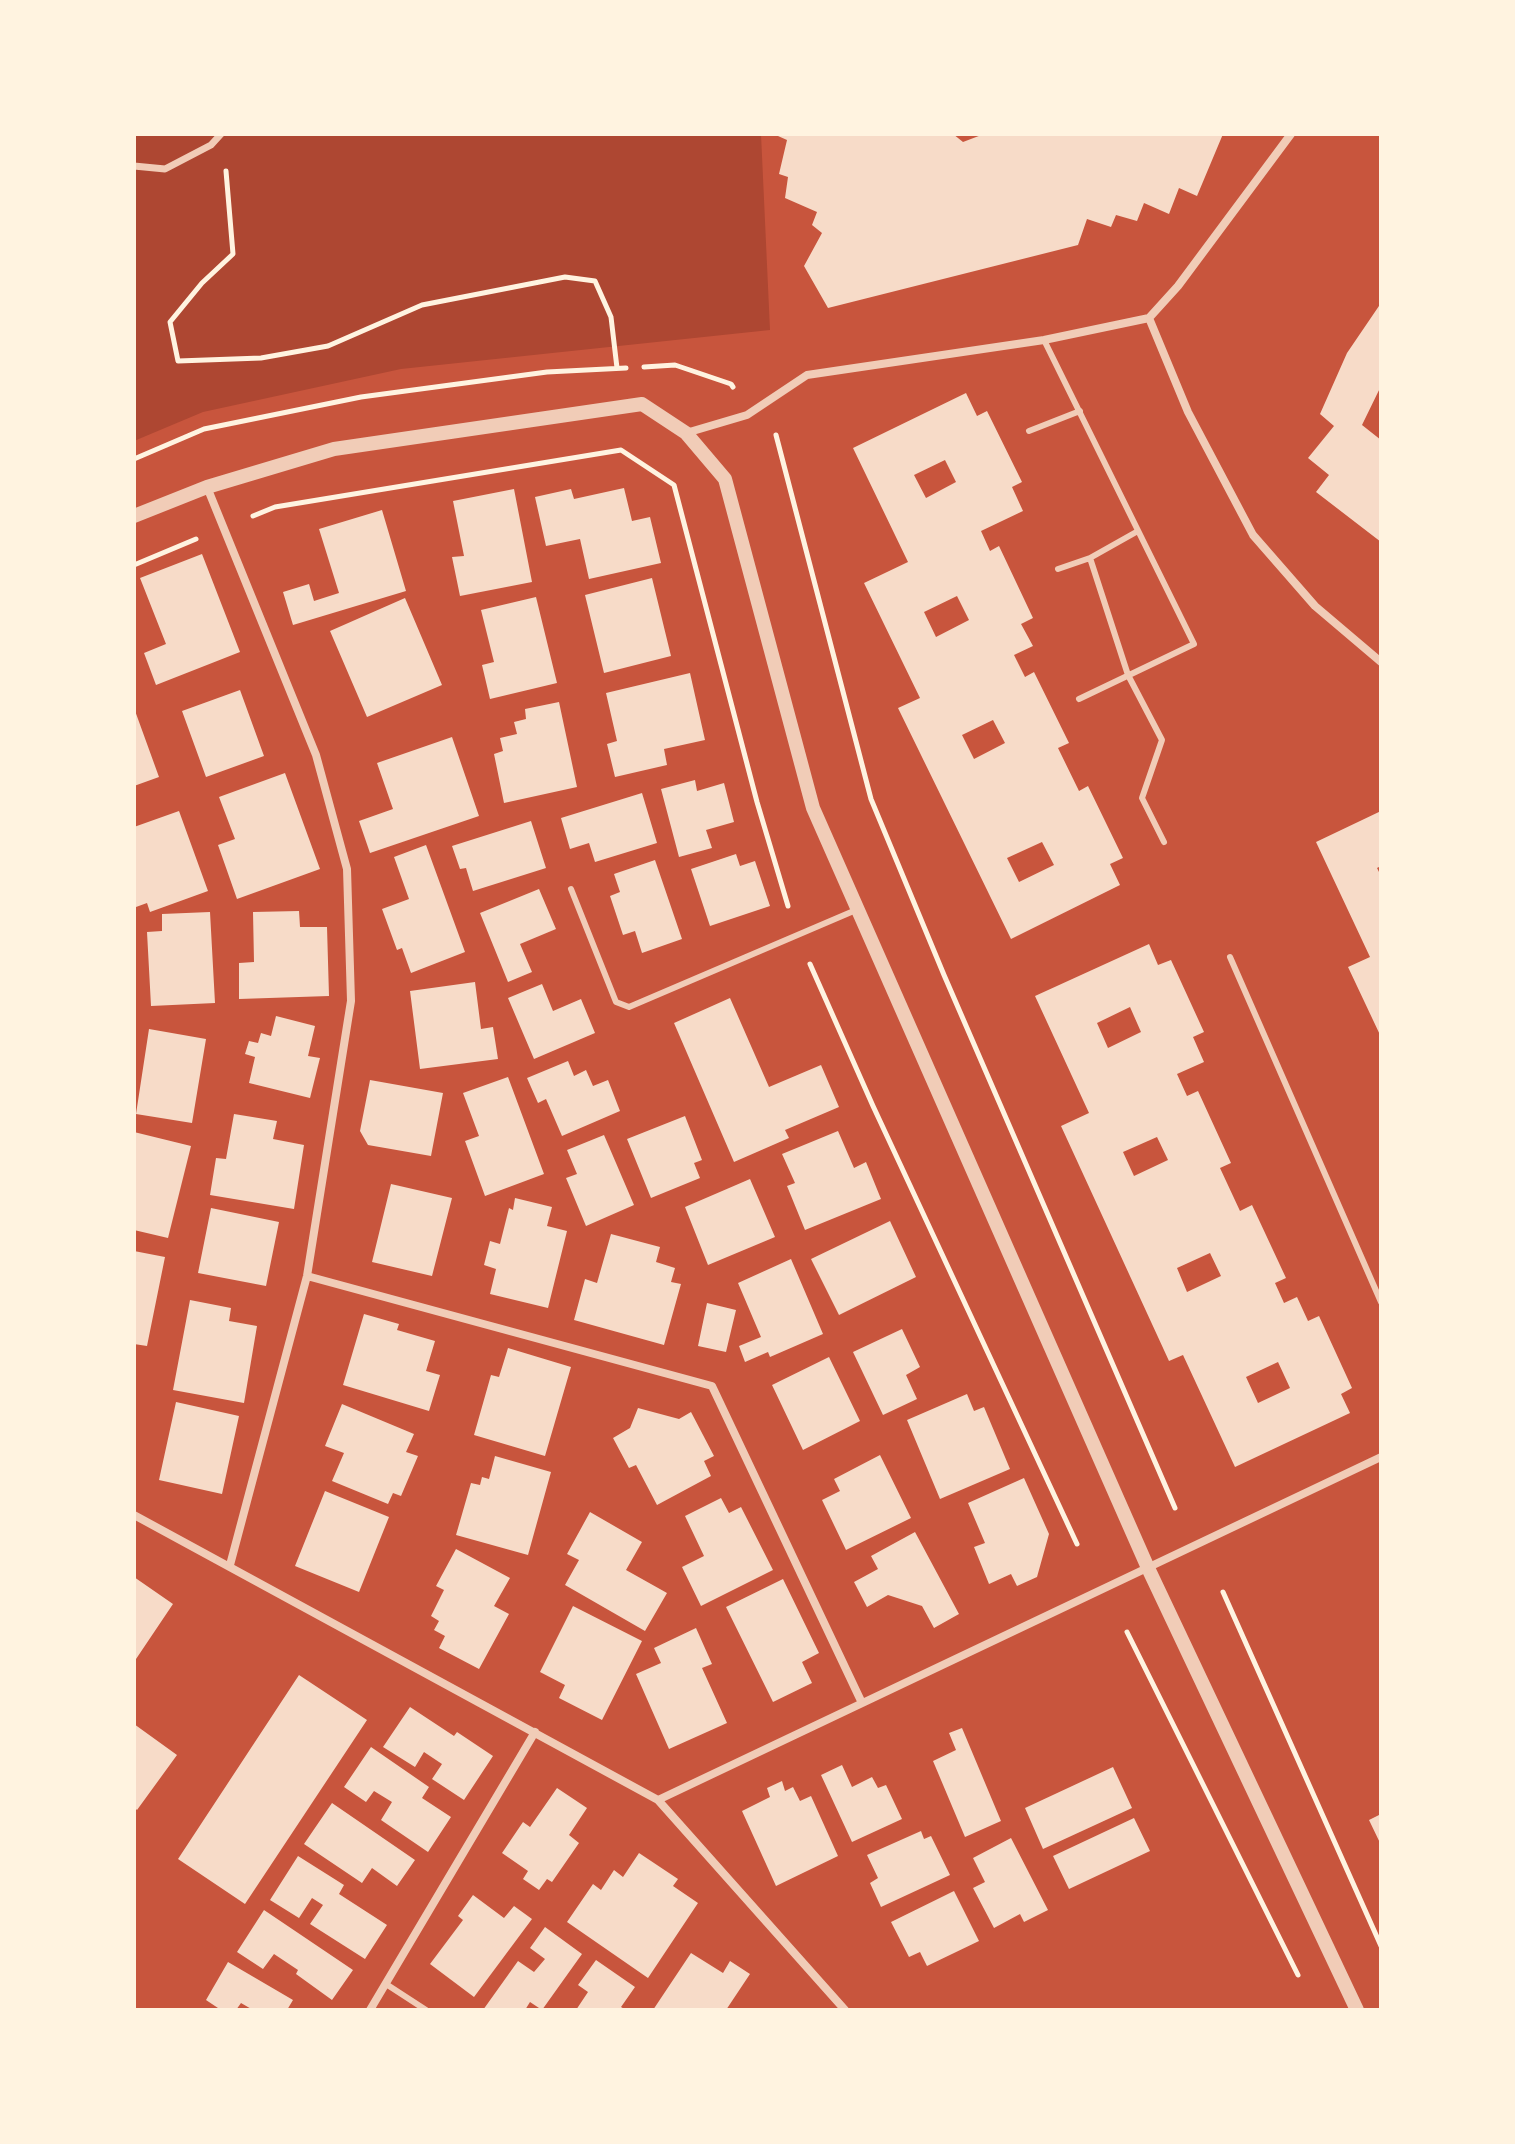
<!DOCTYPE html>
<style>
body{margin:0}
#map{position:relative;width:1515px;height:2144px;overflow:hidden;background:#c8553d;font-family:"Crimson Pro",serif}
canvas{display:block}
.frame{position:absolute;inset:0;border:136px solid #fff3e0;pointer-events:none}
</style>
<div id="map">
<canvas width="1515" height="2144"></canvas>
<div class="frame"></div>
</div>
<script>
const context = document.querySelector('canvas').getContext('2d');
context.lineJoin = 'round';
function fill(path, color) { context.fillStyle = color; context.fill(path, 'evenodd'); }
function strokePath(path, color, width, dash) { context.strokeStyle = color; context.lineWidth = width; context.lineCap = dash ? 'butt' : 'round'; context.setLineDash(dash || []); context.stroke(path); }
const green = new Path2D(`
 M134,134H761L770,330L401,369L203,412L134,441Z`);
const building = new Path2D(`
 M779,134H953L963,142L984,134H1223L1197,196L1179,188L1169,214L1144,203L1137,221L1116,215L1111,227L1087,219L1078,245L828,308L804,266L822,233L812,225L817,212L785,198L788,177L779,174L787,140L778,136Z
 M1381,303V386L1362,425L1381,440V542L1316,492L1329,475L1308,458L1334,426L1320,414L1347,353Z
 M966,393L977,416L987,411L1022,482L1012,487L1023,511L981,531L990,551L999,546L1033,618L1021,624L1033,646L1014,655L1025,677L1034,672L1069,743L1058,748L1079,791L1088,786L1123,858L1110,864L1120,885L1011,939L898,708L920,698L864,583L908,562L853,448ZM945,460L956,482L926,498L914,475ZM957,596L969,620L936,637L924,612ZM993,720L1005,743L974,759L962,735ZM1042,842L1054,865L1019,882L1007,858Z
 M624,488L632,521L650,517L661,563L589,579L580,539L546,546L535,497L571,489L574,499Z
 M514,489L532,582L460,596L452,557L464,556L453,501Z
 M382,510L406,591L293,625L283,592L309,584L314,601L339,593L319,529Z
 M202,554L240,652L156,685L144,653L166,644L140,578Z
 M652,578L671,656L604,673L585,595Z
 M536,597L557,683L490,699L482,665L494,662L481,610Z
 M405,598L442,685L367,717L330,631Z
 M690,673L705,740L664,749L667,765L615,777L607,744L617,741L606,693Z
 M240,690L264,756L206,777L182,711Z
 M559,702L577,787L504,803L494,754L503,751L500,738L517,734L514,722L526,719L525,709Z
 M134,708L159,777L134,786Z
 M452,737L479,816L370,853L359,821L393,809L377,763Z
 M285,773L320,869L237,899L218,845L235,839L219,797Z
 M695,780L697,791L724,783L734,822L706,830L712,848L679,857L661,789Z
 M642,793L657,843L595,862L589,843L570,849L561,818Z
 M179,811L208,891L150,912L147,903L136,907L134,827Z
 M1381,811V866L1377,868L1381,876V1037L1348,967L1370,957L1316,842Z
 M531,821L546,868L473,891L466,868L460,869L452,846Z
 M426,845L465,952L411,973L402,948L397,950L382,909L409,899L394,857Z
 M736,854L740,866L755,861L770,906L710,926L691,869Z
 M655,860L682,939L642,953L635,931L623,935L610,896L620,892L614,874Z
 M539,889L556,929L520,944L532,972L508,982L480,913Z
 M299,911L300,927H327L329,996L239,999V963L254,962L253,912Z
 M210,912L215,1003L151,1006L147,932L162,931V914Z
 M1149,944L1158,965L1171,960L1204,1032L1193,1037L1204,1062L1177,1074L1187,1096L1198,1091L1231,1163L1220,1168L1240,1211L1252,1205L1286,1278L1275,1283L1284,1303L1297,1297L1308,1321L1319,1316L1352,1388L1341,1394L1350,1413L1235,1467L1183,1355L1169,1361L1061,1126L1089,1113L1035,996ZM1130,1007L1141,1032L1108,1048L1097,1023ZM1157,1137L1168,1160L1134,1176L1123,1152ZM1210,1253L1221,1276L1187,1292L1177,1268ZM1278,1362L1290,1388L1258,1403L1246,1377Z
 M475,982L481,1029L493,1027L498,1059L420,1069L410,991Z
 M542,984L553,1011L581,999L595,1033L534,1059L508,998Z
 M730,998L769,1087L821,1065L839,1107L785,1130L789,1138L734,1162L674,1023Z
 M276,1016L315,1026L308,1056L320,1058L310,1098L249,1083L255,1057L245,1054L249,1041L258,1043L261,1033L271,1036Z
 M149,1029L206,1039L192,1123L136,1114Z
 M568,1061L574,1076L586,1070L593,1086L608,1080L620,1111L562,1136L546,1099L538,1103L527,1078Z
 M508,1077L544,1174L485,1196L465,1141L479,1136L463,1093Z
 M370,1080L443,1093L431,1156L368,1145L360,1131Z
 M234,1114L277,1121L273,1139L304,1145L294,1209L210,1195L216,1158L226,1159Z
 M685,1116L702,1160L694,1163L700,1178L651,1198L627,1139Z
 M838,1131L854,1168L866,1162L881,1199L805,1230L787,1186L795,1183L782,1154Z
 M134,1132L191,1146L168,1238L134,1230Z
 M604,1135L634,1205L586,1226L566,1178L577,1174L567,1150Z
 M750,1179L775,1237L708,1265L685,1207Z
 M391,1184L452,1198L432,1276L372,1262Z
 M515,1198L552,1207L547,1226L567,1231L548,1308L490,1294L496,1269L484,1265L490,1241L500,1244L509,1208L513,1210Z
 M211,1208L279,1222L266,1286L198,1273Z
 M890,1221L916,1277L839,1315L811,1259Z
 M611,1234L660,1247L656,1262L675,1268L671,1282L681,1284L664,1345L574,1320L585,1279L597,1283Z
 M134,1251L165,1257L147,1346L134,1344Z
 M791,1259L823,1334L770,1357L768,1352L745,1362L739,1346L761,1337L738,1283Z
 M190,1300L231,1308L229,1321L257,1326L244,1403L173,1390Z
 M707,1303L736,1310L726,1352L698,1346Z
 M364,1314L399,1324L397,1330L435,1341L426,1371L440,1375L429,1411L343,1385Z
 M902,1329L920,1367L906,1375L917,1399L883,1415L853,1352Z
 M508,1348L571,1367L545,1456L474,1435L491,1375L499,1377Z
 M829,1357L860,1421L803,1450L772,1385Z
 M967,1394L974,1411L984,1407L1010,1469L940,1499L907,1420Z
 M176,1402L239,1416L222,1494L159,1480Z
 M342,1404L414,1434L406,1452L418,1456L401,1496L393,1493L388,1504L332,1481L344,1453L325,1446Z
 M638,1408L679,1419L691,1412L714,1456L704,1461L711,1476L657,1505L636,1465L629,1468L613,1438L630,1428Z
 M880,1455L911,1518L846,1550L822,1500L840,1491L834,1479Z
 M495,1456L551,1472L528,1555L456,1535L471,1483L480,1485L482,1477L489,1479Z
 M1024,1478L1049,1534L1037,1577L1017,1586L1011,1574L989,1584L974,1547L985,1543L968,1503Z
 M325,1491L389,1517L359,1592L295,1566Z
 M721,1498L729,1513L741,1507L773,1570L701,1606L682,1567L704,1556L685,1516Z
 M590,1512L642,1542L626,1570L667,1593L645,1631L565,1585L579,1560L567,1554Z
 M915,1532L959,1614L934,1628L922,1606L888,1595L867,1607L854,1582L878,1569L871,1556Z
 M456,1549L510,1578L494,1606L509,1614L479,1669L439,1648L445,1636L434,1630L439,1621L431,1616L444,1590L436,1586Z
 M134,1577L173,1604L134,1662Z
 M783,1579L819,1653L802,1662L812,1683L773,1702L726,1607Z
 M573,1606L642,1641L602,1720L559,1698L565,1685L540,1672Z
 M696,1628L712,1664L702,1668L727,1723L669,1749L636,1674L661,1663L654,1648Z
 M299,1675L367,1720L245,1904L178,1859Z
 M410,1707L454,1736L457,1732L493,1756L464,1800L432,1779L442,1764L424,1752L415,1767L383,1747Z
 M134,1724L177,1755L137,1810L134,1807Z
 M962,1728L1001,1821L965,1837L933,1761L956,1750L949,1733Z
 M371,1747L429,1787L422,1798L451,1817L428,1852L381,1820L392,1802L374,1791L366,1802L344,1787Z
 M842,1765L852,1787L872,1777L878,1788L886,1785L902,1819L852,1842L821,1775Z
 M1113,1767L1132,1808L1043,1849L1025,1808Z
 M782,1781L785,1791L793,1787L800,1801L811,1796L838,1856L776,1886L742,1811L770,1797L767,1788Z
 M557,1788L587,1808L569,1835L579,1843L552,1882L547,1879L539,1890L523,1879L528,1871L502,1853L523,1822L530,1827Z
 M332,1803L415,1860L397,1886L372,1868L362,1883L304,1844Z
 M1381,1814V1845L1369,1820Z
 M1134,1818L1150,1851L1069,1889L1053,1856Z
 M921,1831L924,1839L931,1836L950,1875L881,1907L870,1883L878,1878L867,1855Z
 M1011,1838L1048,1910L1024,1922L1020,1914L994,1928L973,1888L985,1882L973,1858Z
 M639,1853L678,1879L673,1886L698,1903L648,1978L567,1922L593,1884L601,1890L614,1870L623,1877Z
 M298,1856L344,1885L339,1894L387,1925L365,1959L310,1924L323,1905L312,1898L299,1918L270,1900Z
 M954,1891L979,1941L927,1966L920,1952L909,1957L891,1922Z
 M473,1895L504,1918L514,1906L532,1919L474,1997L430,1964L463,1920L458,1916Z
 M264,1910L353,1970L332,2000L296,1974L298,1970L274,1954L263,1969L237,1952Z
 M545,1927L582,1954L542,2010L530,2002L525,2010H483L518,1961L534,1972L545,1959L530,1948Z
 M691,1953L723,1973L730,1961L750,1974L726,2010H653Z
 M596,1960L635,1987L621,2007L626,2010H576L588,1992L578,1985Z
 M228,1962L293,2000L287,2010H253L241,2003L236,2010H221L206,2000Z`);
const path = new Path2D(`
 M226,171L233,254L202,283L170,322L178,361L261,358L328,346L422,305L565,277L595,281L611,317L617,368
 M644,367L675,365L731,384L733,387
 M776,435L871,799L944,975L1175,1508
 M134,459L204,429L361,397L547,372L626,368
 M253,516L275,507L621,450L674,485L757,802L788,906
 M134,565L196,539
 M810,964L873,1106L1077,1544
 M1223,1592L1381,1946
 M1127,1632L1298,1975`);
const service = new Path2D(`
 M1044,340L1194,644L1079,699
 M1029,431L1080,411
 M1090,558L1128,675L1162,740L1142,798L1164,842
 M1058,569L1090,558L1138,531
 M571,889L616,1002L629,1007L856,910
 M1230,957L1381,1302
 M386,1984L426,2010`);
const pedestrian = new Path2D(`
 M134,166L165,169L211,145L221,134`);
const minor = new Path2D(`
 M1149,318L1188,412L1253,535L1315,606L1381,662
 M686,433L747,415L807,375L1044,340L1149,318L1178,286L1291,134
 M207,487L316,755L347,869L351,1001L307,1276L230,1565
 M307,1276L712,1386L862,1703
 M134,1515L658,1800L845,2010
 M658,1800L1381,1457
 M370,2010L535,1732`);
const tertiary = new Path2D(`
 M134,516L207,487L334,449L642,404L686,433L725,479L813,808L1148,1568L1357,2010`);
fill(green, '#ae4732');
fill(building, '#f7dbc8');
strokePath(path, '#fff3e0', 5);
strokePath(service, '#f1ccb7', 6);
strokePath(pedestrian, '#f1ccb7', 7);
strokePath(minor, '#f1ccb7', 8);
strokePath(tertiary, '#f1ccb7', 14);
</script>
